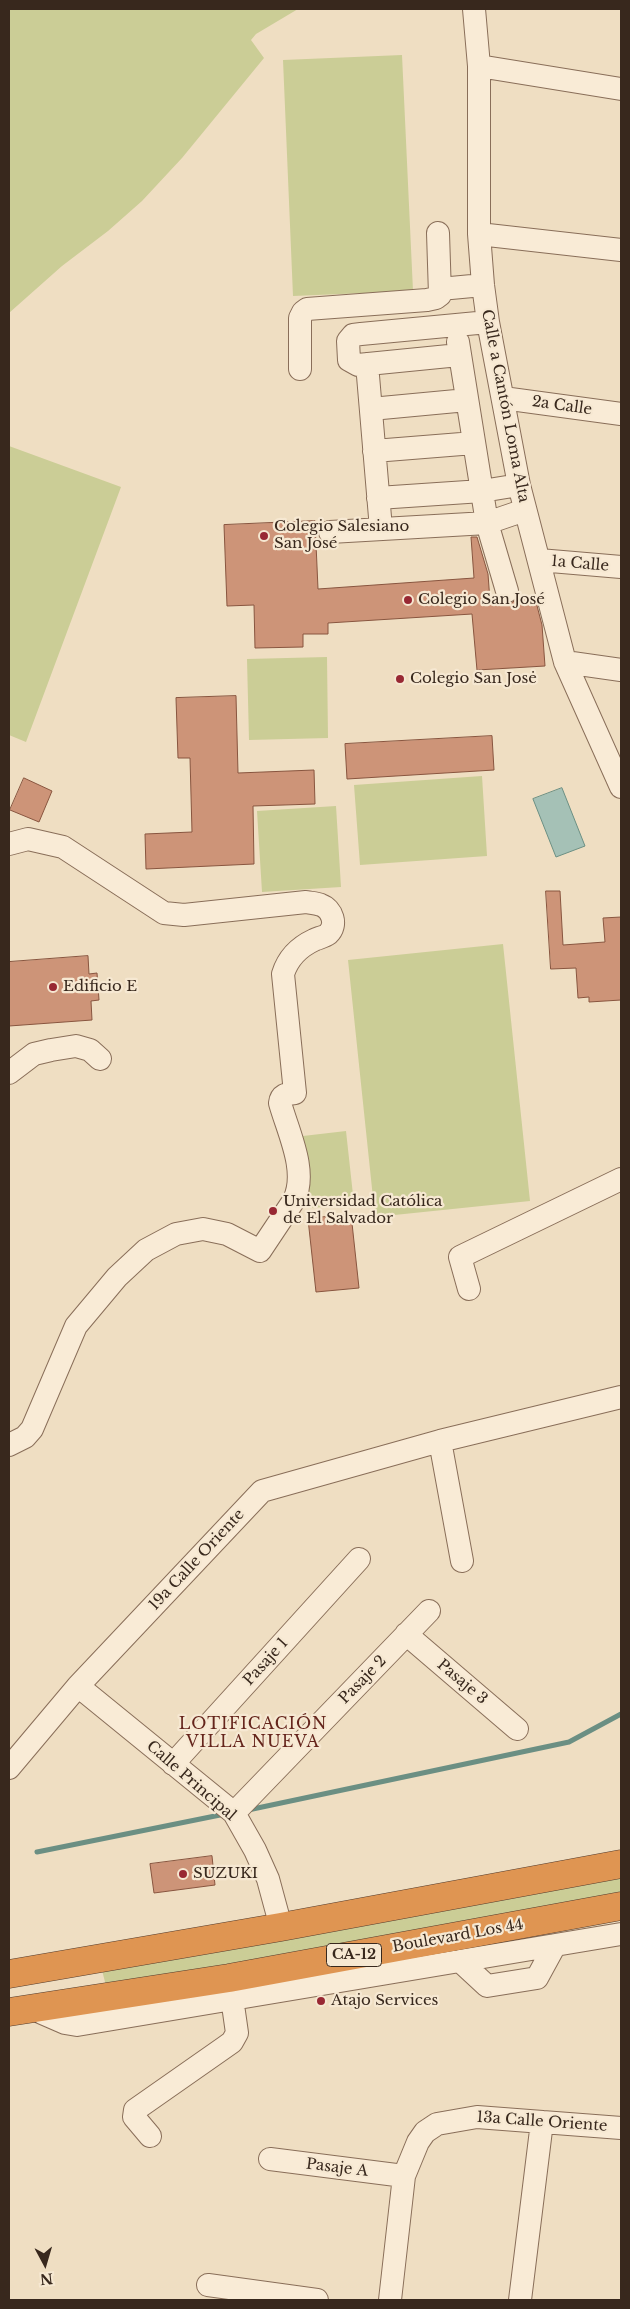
<!DOCTYPE html>
<meta charset="utf-8">
<style>
body{margin:0}
#map{position:relative;width:630px;height:2309px;overflow:hidden;background:#efdec2;font-family:"Libre Baskerville",serif}
canvas{display:block}
.frame{position:absolute;inset:0;border:10px solid #38281d;pointer-events:none}
.north{position:absolute;left:20px;top:2239px;width:50px;height:50px;-webkit-text-stroke:4px #f6e8d2;paint-order:stroke;rotate:174deg;font-size:14px;font-weight:700;line-height:20px;text-align:center;color:#38281d}
.north::after{content:'';display:block;margin:auto;width:18px;height:22px;background:#38281d;clip-path:polygon(50% 0,100% 100%,50% 72%,0 100%)}
</style>
<div id="map">
<canvas width="630" height="2309"></canvas>
<div class="frame"></div>
<div class="north">N</div>
</div>
<script>
const context = document.querySelector('canvas').getContext('2d');
context.lineJoin = 'round';
function fill(path, color) { context.fillStyle = color; context.fill(path, 'evenodd'); }
function strokePath(path, color, width, dash) { context.strokeStyle = color; context.lineWidth = width; context.lineCap = dash ? 'butt' : 'round'; context.setLineDash(dash || []); context.stroke(path); }
function drawText(font, color, halo, rows, align = 'center') {
  context.font = font + ' "Libre Baskerville",serif'; context.lineWidth = 4.5; context.setLineDash([]); context.textBaseline = 'middle'; context.strokeStyle = halo; context.fillStyle = color; for (const [text, x, y, turn = 0] of rows) {
    context.save(); context.translate(x, y); context.rotate((+turn || 0) * Math.PI / 180); context.textAlign = isNaN(turn) ? turn : align; if (halo) context.strokeText(text, 0, 0); context.fillText(text, 0, 0); context.restore();
  }
}
const green = new Path2D(`
 M9,9H298L256,34L251,40L264,58L182,158L142,201L108,231L62,266L9,313Z
 M402,55L413,291L293,296L283,60Z
 M9,446L121,487L26,742L9,735Z
 M327,657L328,738L249,740L247,659Z
 M482,776L487,856L360,865L354,785Z
 M336,806L341,887L262,892L257,811Z
 M503,944L530,1201L375,1217L348,960Z
 M346,1131L354,1204L311,1208L303,1136Z
 M621,1870V1897L106,1986L102,1970Z`);
const water = new Path2D(`
 M562,788L585,846L556,857L533,799Z`);
const stream = new Path2D(`
 M248,1810L569,1742L621,1714
 M37,1852L225,1814`);
const building = new Path2D(`
 M315,521L318,589L474,578L471,537H477L488,574L490,601L510,604L517,599L535,598L542,625L545,666L477,670L472,614L328,623V634H303V647L255,648L254,605L227,606L224,525Z
 M236,696L238,773L314,770L315,804L253,806L254,864L146,869L145,834L192,832L190,758H178L176,698Z
 M492,736L494,770L347,779L345,744Z
 M24,778L52,791L39,822L10,810Z
 M546,891H560L563,945L605,942L603,918L621,917V1000L589,1002V997L578,998L576,968L551,969Z
 M88,956L89,974L97,973L99,1000L91,1001L92,1020L9,1026V962Z
 M351,1214L359,1288L316,1292L308,1219Z
 M212,1856L215,1885L154,1893L150,1864Z`);
const minor = new Path2D(`
 M474,9L479,66V234L483,285L488,322L519,485L565,662L621,787
 M479,66L621,89
 M479,234L621,250
 M440,289L483,285
 M458,342L487,523L507,591
 M459,355L358,365L349,360L348,341L353,335L361,334L488,322
 M367,364L381,529
 M300,369V318L303,312L307,309L427,300L436,298L440,295L438,233
 M503,398L621,414
 M371,409L467,400
 M374,451L474,443
 M378,498L482,491L519,485
 M330,532L487,523L525,510
 M539,560L621,567
 M565,662L621,670
 M9,844L28,839L63,847L164,913L184,915L306,902C311,903 316,903 321,905C332,909 338,925 328,934C324,937 318,938 314,940C299,947 288,958 283,974L295,1093C287,1094 281,1094 280,1103C288,1132 308,1171 294,1200L260,1251L227,1234L203,1229L176,1234L146,1250L117,1277L76,1326L32,1429L25,1437L9,1445
 M9,1073L34,1054L51,1050L76,1046L90,1050L100,1059
 M469,1289L460,1257L621,1179
 M440,1441L462,1561
 M406,1634L517,1729
 M78,1686L234,1813L255,1850L268,1879L281,1927
 M173,1764L359,1559
 M9,1768L78,1686L262,1491L440,1441L621,1397
 M234,1813L429,1611
 M460,1961L487,1986L537,1978L555,1945
 M42,2013L65,2023L77,2025L621,1934
 M150,2136L134,2117L135,2110L225,2047L232,2042L237,2033L230,1984
 M270,2159L404,2176
 M208,2285L317,2300
 M390,2300L404,2176L418,2142L425,2132L437,2124L477,2117L621,2128
 M520,2300L542,2122`);
const highway = new Path2D(`
 M9,1974L281,1927L621,1864
 M9,2012L229,1978L621,1906`);
const markers = [
 [264,536,5,"#982833"],
 [408,600,5,"#982833"],
 [400,679,5,"#982833"],
 [53,987,5,"#982833"],
 [273,1211,5,"#982833"],
 [183,1874,5,"#982833"],
 [321,2001,5,"#982833"]
];
const shields = [
 [354,1955,55]
];
const shieldNames = [
 ["CA-12",354,1955]
];
const streetNames = [
 ["Calle a Cantón Loma Alta",505,406,79],
 ["2a Calle",562,406,8],
 ["1a Calle",580,564,5],
 ["19a Calle Oriente",197,1560,-47],
 ["Pasaje 1",266,1662,-48],
 ["Pasaje 2",363,1680,-46],
 ["Pasaje 3",462,1682,40],
 ["Calle Principal",191,1781,41],
 ["Boulevard Los 44",458,1936,-10],
 ["13a Calle Oriente",542,2122,4],
 ["Pasaje A",337,2168,7]
];
const poiNames = [
 ["Colegio Salesiano",274,527],
 ["San José",274,544],
 ["Colegio San José",418,600],
 ["Colegio San Josė",410,679],
 ["Edificio E",63,987],
 ["Universidad Católica",283,1202],
 ["de El Salvador",283,1219],
 ["SUZUKI",193,1874],
 ["Atajo Services",331,2001]
];
const neighbourhoodNames = [
 ["LOTIFICACIÓN",253,1724],
 ["VILLA NUEVA",253,1742]
];
fill(green, '#cbcd96');
fill(water, '#a5c1b6');
strokePath(water, '#6b8f83', 1);
strokePath(stream, '#6b8f83', 5);
fill(building, '#cd9478');
strokePath(building, '#88553f', 1);
strokePath(minor, '#896e59', 24);
strokePath(highway, '#563d2d', 29);
strokePath(minor, '#f9ebd6', 22);
strokePath(highway, '#df9552', 28);
for (const [x, y, r, color] of markers) { const dot = new Path2D(); dot.arc(x, y, r, 0, 2 * Math.PI); context.fillStyle = color; context.fill(dot); strokePath(dot, '#f6e8d2', 2); }
for (const [x, y, w] of shields) { const box = new Path2D(); box.roundRect(x - w / 2, y - 11.5, w, 23, 4); context.fillStyle = '#f6e8d2'; context.fill(box); strokePath(box, '#38281d', 1); }
drawText('bold 14px', '#38281d', null, shieldNames);
drawText('15px', '#38281d', '#f6e8d2', streetNames);
drawText('15px', '#38281d', '#f6e8d2', poiNames, 'left');
context.letterSpacing = '1px';
drawText('16px', '#65251c', '#f6e8d2', neighbourhoodNames);
context.letterSpacing = '0px';
</script>
